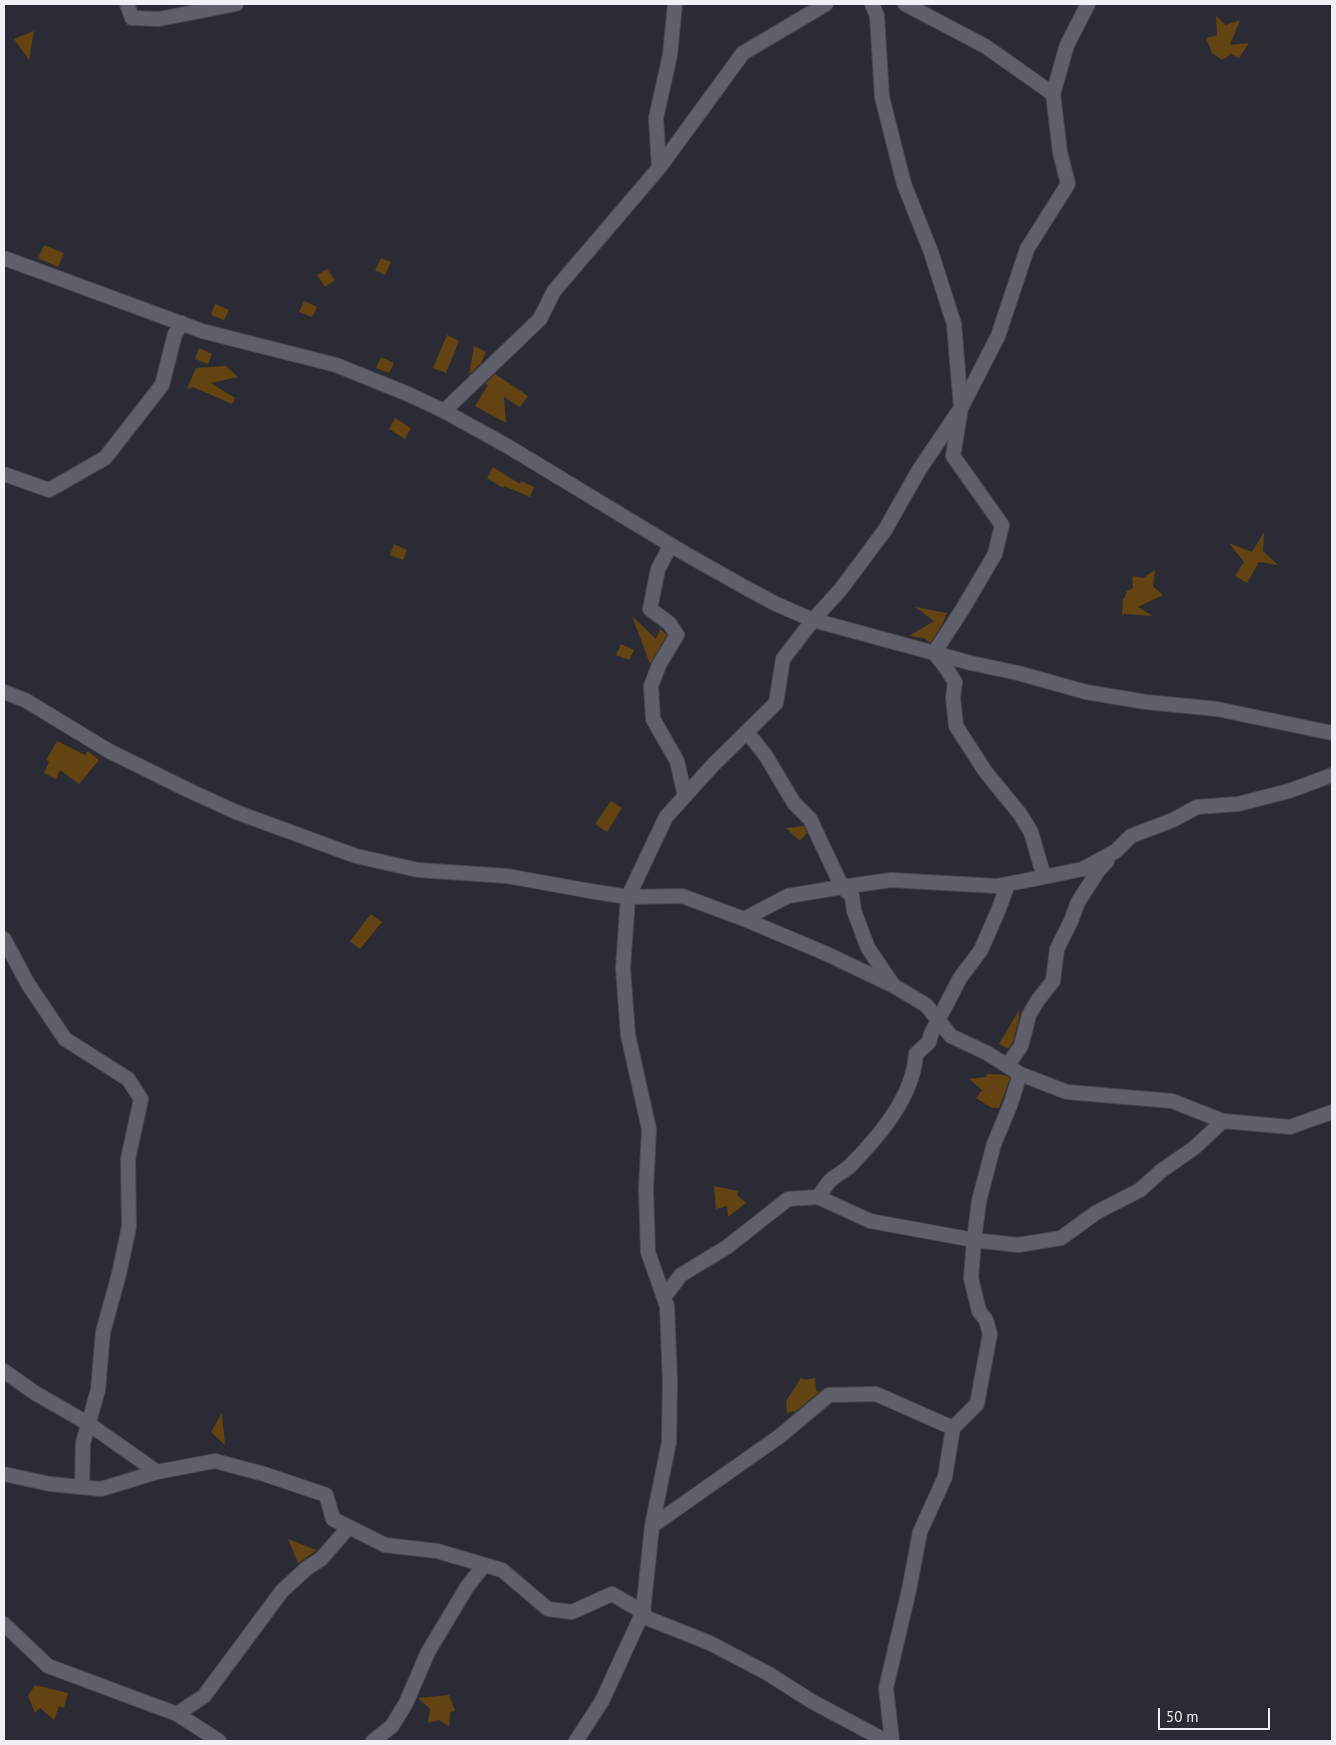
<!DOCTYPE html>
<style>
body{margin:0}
#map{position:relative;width:1336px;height:1745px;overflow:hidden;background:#2b2b35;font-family:"PT Sans",sans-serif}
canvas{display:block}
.frame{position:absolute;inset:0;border:5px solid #f0f1f7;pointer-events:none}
.scale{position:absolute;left:1158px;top:1708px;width:112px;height:22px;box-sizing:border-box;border:2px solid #f0f1f7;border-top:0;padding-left:6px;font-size:15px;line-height:18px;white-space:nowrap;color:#f0f1f7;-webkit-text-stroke:4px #2b2b35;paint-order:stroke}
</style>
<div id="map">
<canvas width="1336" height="1745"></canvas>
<div class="frame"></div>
<div class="scale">50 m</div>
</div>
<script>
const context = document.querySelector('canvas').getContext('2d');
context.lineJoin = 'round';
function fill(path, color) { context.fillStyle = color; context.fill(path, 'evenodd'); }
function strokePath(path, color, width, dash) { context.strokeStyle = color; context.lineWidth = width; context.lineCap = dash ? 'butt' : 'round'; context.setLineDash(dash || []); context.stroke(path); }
const building = new Path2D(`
 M1216,16L1226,25L1240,20L1230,45L1249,43L1239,58L1231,54L1222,60L1212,53L1206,38L1217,35Z
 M34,31L29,60L14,39Z
 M44,245L64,253L58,267L38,258Z
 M381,258L391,262L385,275L375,270Z
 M327,269L335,280L325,287L317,275Z
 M304,301L317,307L312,317L299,312Z
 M215,304L229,310L224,320L211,315Z
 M447,335L459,341L446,373L433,368Z
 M474,346L486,352L481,363L469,375Z
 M199,348L212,354L208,364L195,359Z
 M381,357L394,363L389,373L376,368Z
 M226,366L238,377L211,383L235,398L232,404L193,387L187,389L196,368Z
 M495,374L528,396L520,407L504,397L506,423L475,406L488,385L485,384Z
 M395,418L411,428L405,439L389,429Z
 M493,467L520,484L521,481L534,487L530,497L504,486L503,488L487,478Z
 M1264,532L1263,551L1278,565L1259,562L1247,583L1235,576L1244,562L1229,543L1252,552Z
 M394,544L407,550L403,560L390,555Z
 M1155,570L1153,586L1163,595L1138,607L1153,616L1124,614L1122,616L1123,598L1124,599L1127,591L1133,588L1132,576L1143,578Z
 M915,607L947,613L942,625L930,643L924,638L909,636L934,621Z
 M632,616L656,639L660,629L667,635L650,664Z
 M621,644L634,650L629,660L616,655Z
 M57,741L85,755L88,751L99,760L79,784L60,770L56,779L44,773L49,762L46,760Z
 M611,801L622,808L607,832L595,824Z
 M804,826L807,833L800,841L786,828Z
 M371,914L382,922L360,949L350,941Z
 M1019,1010V1018L1013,1042L1008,1049L999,1044Z
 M987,1074L1005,1075L1010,1078L999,1108H992L976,1098L982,1090L969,1079L986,1077Z
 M714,1186L738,1191L737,1195L746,1203L728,1217L727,1206L716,1209Z
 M801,1378L805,1380L815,1378L816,1390L819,1392L795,1412L793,1411L787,1413L786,1401Z
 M222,1413L225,1445L211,1432Z
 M288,1539L316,1550H317L298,1563Z
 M35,1685L68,1693L64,1708L59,1706L54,1720L40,1708L35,1713L28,1696Z
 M449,1695L455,1711L450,1712L449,1727L439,1720L428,1723L430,1709L418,1698Z`);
const minor = new Path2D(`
 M127,4L132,18L159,19L236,4
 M872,4L877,16L882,97L904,184L931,252L954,324L961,408L953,456L1002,525L995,554L962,610L934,653L944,665L955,682L953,698L956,726L985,771L1020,814L1031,832L1044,877L1083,869L1116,851L1131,836L1173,820L1197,807L1238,804L1289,791L1332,775
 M905,4L985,46L1053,94
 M659,168L656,118L670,55L675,4
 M4,258L202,331L336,365L408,394L444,411L509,447L684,553L748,589L776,604L813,620L971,663L1018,673L1086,692L1146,702L1217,709L1332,733
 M444,411L540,319L554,291L659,168L743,53L826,4
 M4,474L49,490L105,458L162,385L175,334L182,323
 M671,545L658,569L650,609L669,623L677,635L659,665L651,686L653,719L677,761L685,796
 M4,692L25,700L109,751L188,790L236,812L356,856L418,870L507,876L590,891L628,897L682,896L744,919L827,954L894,986L926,1005L951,1036L987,1053L1020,1074L1011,1103L994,1144L979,1201L974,1240L870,1221L818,1197L788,1199L727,1247L681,1275L664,1297
 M747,732L766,756L794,803L810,819L842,887L852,896L854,911L868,948L893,985
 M744,919L788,896L842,887L891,880L997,886L1044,877
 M4,939L28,984L65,1039L128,1079L141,1099L128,1159L129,1227L119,1274L103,1332L98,1390L83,1443L82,1487
 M1007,1066L1021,1046L1029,1015L1038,1000L1053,981L1057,949L1071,921L1078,902L1098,871L1107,861
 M1020,1074L1067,1092L1172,1101L1223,1121L1290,1127L1332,1112
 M818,1197C823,1191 827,1183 832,1179C838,1174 845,1171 851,1165C880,1135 913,1097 916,1054L929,1042L931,1034L960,978L981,950L998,911L1008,884
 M4,1371L35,1393L89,1424L157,1472
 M953,1428L977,1404L990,1334L986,1320L979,1311L971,1278L974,1240L1018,1245L1061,1238L1097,1212L1140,1190L1161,1171L1194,1148L1223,1121
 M4,1474L50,1484L101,1489L157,1472L215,1461L264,1474L326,1495L333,1519L385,1545L437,1551L502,1570L548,1609L572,1612L612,1594L643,1612L647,1618L710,1643L767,1673L813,1702L886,1741
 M652,1526L780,1436L829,1395L876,1394L953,1428L945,1477L920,1532L909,1590L886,1688L892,1741
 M4,1624L48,1666L177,1714L219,1741
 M177,1714L204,1696L282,1591L307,1568L321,1559L349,1527
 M373,1741L392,1726L406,1703L428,1652L467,1587L484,1565
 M576,1741L602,1701L643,1612L652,1526L669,1442L670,1381L667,1306L648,1252L646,1189L649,1129L628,1035L623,968L628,897L666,817L713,765L776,703L783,659L813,620L841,589L885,530L919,470L961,408L998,336L1027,249L1068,184L1060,152L1053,94L1067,45L1088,4`);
fill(building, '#634311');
strokePath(minor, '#484951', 16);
strokePath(minor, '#5f606b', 14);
</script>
